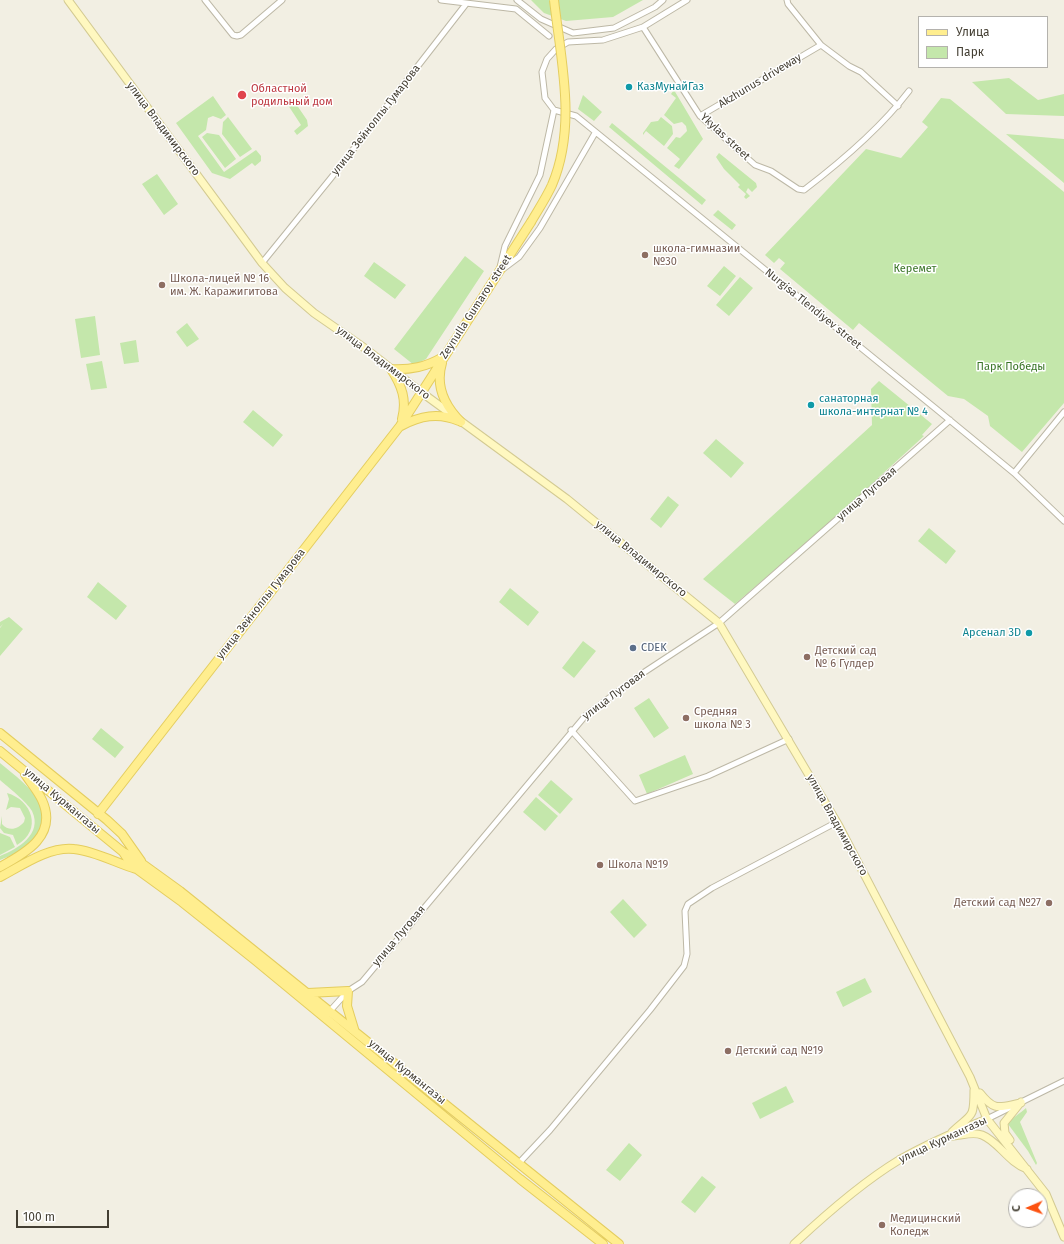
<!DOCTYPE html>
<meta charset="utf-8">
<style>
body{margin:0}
#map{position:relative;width:1064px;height:1244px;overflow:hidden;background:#f2efe3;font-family:"Fira Sans",sans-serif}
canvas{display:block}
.legend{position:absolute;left:918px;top:16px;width:130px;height:52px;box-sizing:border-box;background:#fff;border:1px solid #b4b2ad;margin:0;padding:5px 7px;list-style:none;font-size:12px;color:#443f33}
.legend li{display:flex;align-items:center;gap:8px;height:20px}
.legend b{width:20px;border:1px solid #b4b2ad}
.north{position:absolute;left:1008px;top:1188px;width:40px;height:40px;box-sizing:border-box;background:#fff;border:1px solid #b4b2ad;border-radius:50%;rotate:268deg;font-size:11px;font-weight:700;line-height:16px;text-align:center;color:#443f33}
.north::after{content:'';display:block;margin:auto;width:14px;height:18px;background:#fc5210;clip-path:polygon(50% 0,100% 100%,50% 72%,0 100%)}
.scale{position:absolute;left:16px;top:1210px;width:93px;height:18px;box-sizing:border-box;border:2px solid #443f33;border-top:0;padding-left:5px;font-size:12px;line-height:14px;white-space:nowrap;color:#443f33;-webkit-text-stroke:3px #fff;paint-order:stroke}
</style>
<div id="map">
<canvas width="1064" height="1244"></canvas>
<ul class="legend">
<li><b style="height:5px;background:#ffee8f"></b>Улица</li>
<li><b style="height:11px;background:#c4e7ab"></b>Парк</li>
</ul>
<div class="north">С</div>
<div class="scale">100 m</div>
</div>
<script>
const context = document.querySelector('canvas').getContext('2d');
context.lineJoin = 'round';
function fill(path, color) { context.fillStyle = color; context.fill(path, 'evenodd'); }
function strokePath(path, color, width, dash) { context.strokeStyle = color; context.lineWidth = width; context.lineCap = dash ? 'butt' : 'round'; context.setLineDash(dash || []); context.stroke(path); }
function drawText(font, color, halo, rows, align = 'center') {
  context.font = font + ' "Fira Sans",sans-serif'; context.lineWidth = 3; context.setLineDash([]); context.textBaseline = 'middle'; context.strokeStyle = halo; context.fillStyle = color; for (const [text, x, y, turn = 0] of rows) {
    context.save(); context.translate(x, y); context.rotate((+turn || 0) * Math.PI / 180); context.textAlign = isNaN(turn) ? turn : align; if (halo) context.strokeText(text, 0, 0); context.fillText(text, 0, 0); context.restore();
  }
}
const green = new Path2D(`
 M531,0H643L613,17L566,21L544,13Z
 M1009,78L1038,100L1064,94V116L1006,114L972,82Z
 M674,90L703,139L679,169L674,166L680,159L667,148L676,137L680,138L687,131L686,126L682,122L674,124L664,115L676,98L671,94Z
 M583,95L602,112L594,121L578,109Z
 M213,96L226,115L221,119L213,116L208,118L206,130L198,136L224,172L256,150L261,156V161L255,166L252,163L230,179L212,173L176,123Z
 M292,98L307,120L308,126L297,135L294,131L301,125L286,102Z
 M941,98L950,99L1064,192V403L1022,452L990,426L988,416L964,399L948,396L859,323L853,330L780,269L785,263L779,258L774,263L765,255L866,149L901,158L928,127L922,122Z
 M228,117L252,149L240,157L222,134L223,122Z
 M661,117L672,126L673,134L664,146L646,131L643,135V133L651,122L658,121Z
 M612,123L706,200L702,205L609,127Z
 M207,133L219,135L236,159L225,168L202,137Z
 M1006,134L1064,139V183Z
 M719,153L756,183L757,187L752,192L748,188L746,192L750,196L746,199L744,197L746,194L738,187L740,185L724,169L716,157Z
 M157,174L178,204L164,215L142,184Z
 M718,210L736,225L732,230L713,215Z
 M465,256L484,271L426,359L414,365L394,349Z
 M374,262L406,285L395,299L364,276Z
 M724,266L736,276L720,296L707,286Z
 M740,277L753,288L729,316L716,305Z
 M95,316L100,355L81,358L75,319Z
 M187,323L199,339L187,347L176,332Z
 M136,340L139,362L124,364L120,343Z
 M102,361L107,388L91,390L86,364Z
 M879,381L932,424L922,435L924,436L878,478V481L735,604L703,579L872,425L871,389Z
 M253,410L283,435L273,447L243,422Z
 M716,439L744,463L731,478L703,453Z
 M668,496L679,505L661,528L650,519Z
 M929,528L956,551L946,564L918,541Z
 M98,582L127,606L116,620L87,597Z
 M510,588L539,612L528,626L499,602Z
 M9,617L23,629L0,656V628L3,624L0,627V622Z
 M583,641L596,651L574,678L562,668Z
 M649,698L669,728L654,738L634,708Z
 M101,728L124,747L115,758L92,739Z
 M685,755L693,774L647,794L639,775Z
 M0,763C14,775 33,788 41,805C48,819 40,838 28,847C21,853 9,856 0,860V856C18,849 43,834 32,811C27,802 8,787 0,780Z
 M551,780L573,799L560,814L538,795Z
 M7,793C32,800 43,830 17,845L13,835L4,833L0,828L2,816V824C9,832 18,829 24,822L25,818L20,808L11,807L6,810L9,799Z
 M536,797L558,816L545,831L523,812Z
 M0,833L10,837L15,847L0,855Z
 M623,899L647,925L634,938L610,912Z
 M865,978L872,992L843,1007L836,992Z
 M786,1086L794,1102L760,1119L752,1103Z
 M1026,1108L1027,1112L1020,1122L1037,1163L1036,1165L1028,1151L1008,1124C1012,1117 1020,1114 1026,1108Z
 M629,1143L642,1155L620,1181L606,1170Z
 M702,1176L716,1187L695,1213L681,1202Z`);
const street = new Path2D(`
 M205,0L233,35L237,36L241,35L282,0
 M441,0L516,9L549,36
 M517,0L541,19L573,33L614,28L655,7L663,0
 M787,0L788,4L821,45L849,66L861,72L898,106
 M643,27L700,116L755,165L771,171L798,189L804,190C842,161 880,129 909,91
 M554,110L576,116L935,408L1014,473L1064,521
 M554,110L545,98L542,72L547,59L556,49L568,42L603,40L643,27L687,0
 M700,116L821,45
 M262,263L331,178L466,4
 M500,267L505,246L540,175L554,110
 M503,269L519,257L540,228L595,133
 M1014,473L1064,412
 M571,730L635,801L708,776L789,739
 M329,1012L348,991L362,982L586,715L643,673L719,623L950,420
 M987,1119L1064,1081
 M519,1163L550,1130L650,1010L684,966L687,954L685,911L688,904L712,888L837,822`);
const secondary = new Path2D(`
 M68,0L262,263L285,288L314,313L366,349L421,392L567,499L719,623L839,826L970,1077L987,1119L1046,1194L1064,1237
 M980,1093C995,1112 999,1107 1021,1103
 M952,1132C972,1113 974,1120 974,1090
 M951,1136C961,1136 972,1131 982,1135C998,1141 1008,1162 1027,1169
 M1010,1140L1005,1133L1004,1123L1021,1102
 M794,1244C826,1214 861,1183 899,1160C927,1144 957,1131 987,1119`);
const primary = new Path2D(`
 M442,363C435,386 445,406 461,422
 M391,369C402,386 407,400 402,419
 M391,369C411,370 426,367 443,357
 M401,426C420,416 438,412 459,421
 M0,733L107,820L122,834L141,861
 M0,751L123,852L133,857L180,891L619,1244
 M98,814L400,426L531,222
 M123,852L129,861L138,870L182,902L255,960L520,1179L603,1244
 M0,867C26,853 58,835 42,800C38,791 30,782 25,774
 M0,877C21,866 49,846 74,849C95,851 116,863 136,869
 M308,993L348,991L347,1006L354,1029`);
const primaryBridge = new Path2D(`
 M531,222C538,210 546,198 552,185C577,126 561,61 554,0`);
const markers = [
 [629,87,4,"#0f9aa8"],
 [242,95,5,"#e0444e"],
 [645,255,4,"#8d6e63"],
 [162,285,4,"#8d6e63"],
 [811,405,4,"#0f9aa8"],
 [1029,633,4,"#0f9aa8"],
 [633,648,4,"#5c6f8a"],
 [807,657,4,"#8d6e63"],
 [686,718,4,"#8d6e63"],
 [600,865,4,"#8d6e63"],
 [1049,903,4,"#8d6e63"],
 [728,1051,4,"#8d6e63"],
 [882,1225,4,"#8d6e63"]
];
const streetNames = [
 ["Akzhunus driveway",760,81,-31],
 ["улица Зейноллы Гумарова",376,120,-52],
 ["улица Владимирского",163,129,53],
 ["Ykylas street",725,137,43],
 ["Zeynulla Gumarov street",476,307,-57],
 ["Nurgisa Tlendiyev street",813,309,39],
 ["улица Владимирского",383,363,37],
 ["улица Луговая",867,494,-41],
 ["улица Владимирского",641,559,39],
 ["улица Зейноллы Гумарова",261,604,-52],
 ["улица Луговая",614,695,-37],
 ["улица Курмангазы",62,801,40],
 ["улица Владимирского",837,825,61],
 ["улица Луговая",399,936,-50],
 ["улица Курмангазы",407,1072,39],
 ["улица Курмангазы",943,1140,-25]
];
const cultureNames = [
 ["КазМунайГаз",637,87],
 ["санаторная",819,399],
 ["школа-интернат № 4",819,412],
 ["Арсенал 3D",1021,633,"right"]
];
const healthNames = [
 ["Областной",251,89],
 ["родильный дом",251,102]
];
const educationNames = [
 ["школа-гимназии",653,249],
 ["№30",653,262],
 ["Школа-лицей № 16",170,279],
 ["им. Ж. Каражигитова",170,292],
 ["Детский сад",815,651],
 ["№ 6 Гүлдер",815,664],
 ["Средняя",694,712],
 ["школа № 3",694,725],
 ["Школа №19",608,865],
 ["Детский сад №27",1041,903,"right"],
 ["Детский сад №19",736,1051],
 ["Медицинский",890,1219],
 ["Коледж",890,1232]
];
const parkNames = [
 ["Керемет",915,269],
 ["Парк Победы",1011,367]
];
const serviceNames = [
 ["CDEK",641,648]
];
fill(green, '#c4e7ab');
strokePath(street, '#bdb8a6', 7);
strokePath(secondary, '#d3ca92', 9);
strokePath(primary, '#e4cd5f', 10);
strokePath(street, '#fff', 5);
strokePath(secondary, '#fff8c0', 7);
strokePath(primary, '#ffee8f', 8);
strokePath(primaryBridge, '#e4cd5f', 10, []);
strokePath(primaryBridge, '#ffee8f', 8);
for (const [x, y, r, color] of markers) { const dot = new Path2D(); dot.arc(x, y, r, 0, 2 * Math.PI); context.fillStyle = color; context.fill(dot); strokePath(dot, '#fff', 1.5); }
drawText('11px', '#443f33', '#fff', streetNames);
drawText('11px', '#0d838f', '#fff', cultureNames, 'left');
drawText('11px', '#be3a42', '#fff', healthNames, 'left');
drawText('11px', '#785e54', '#fff', educationNames, 'left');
drawText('11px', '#3a7527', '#fff', parkNames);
drawText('11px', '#4e5e75', '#fff', serviceNames, 'left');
</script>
